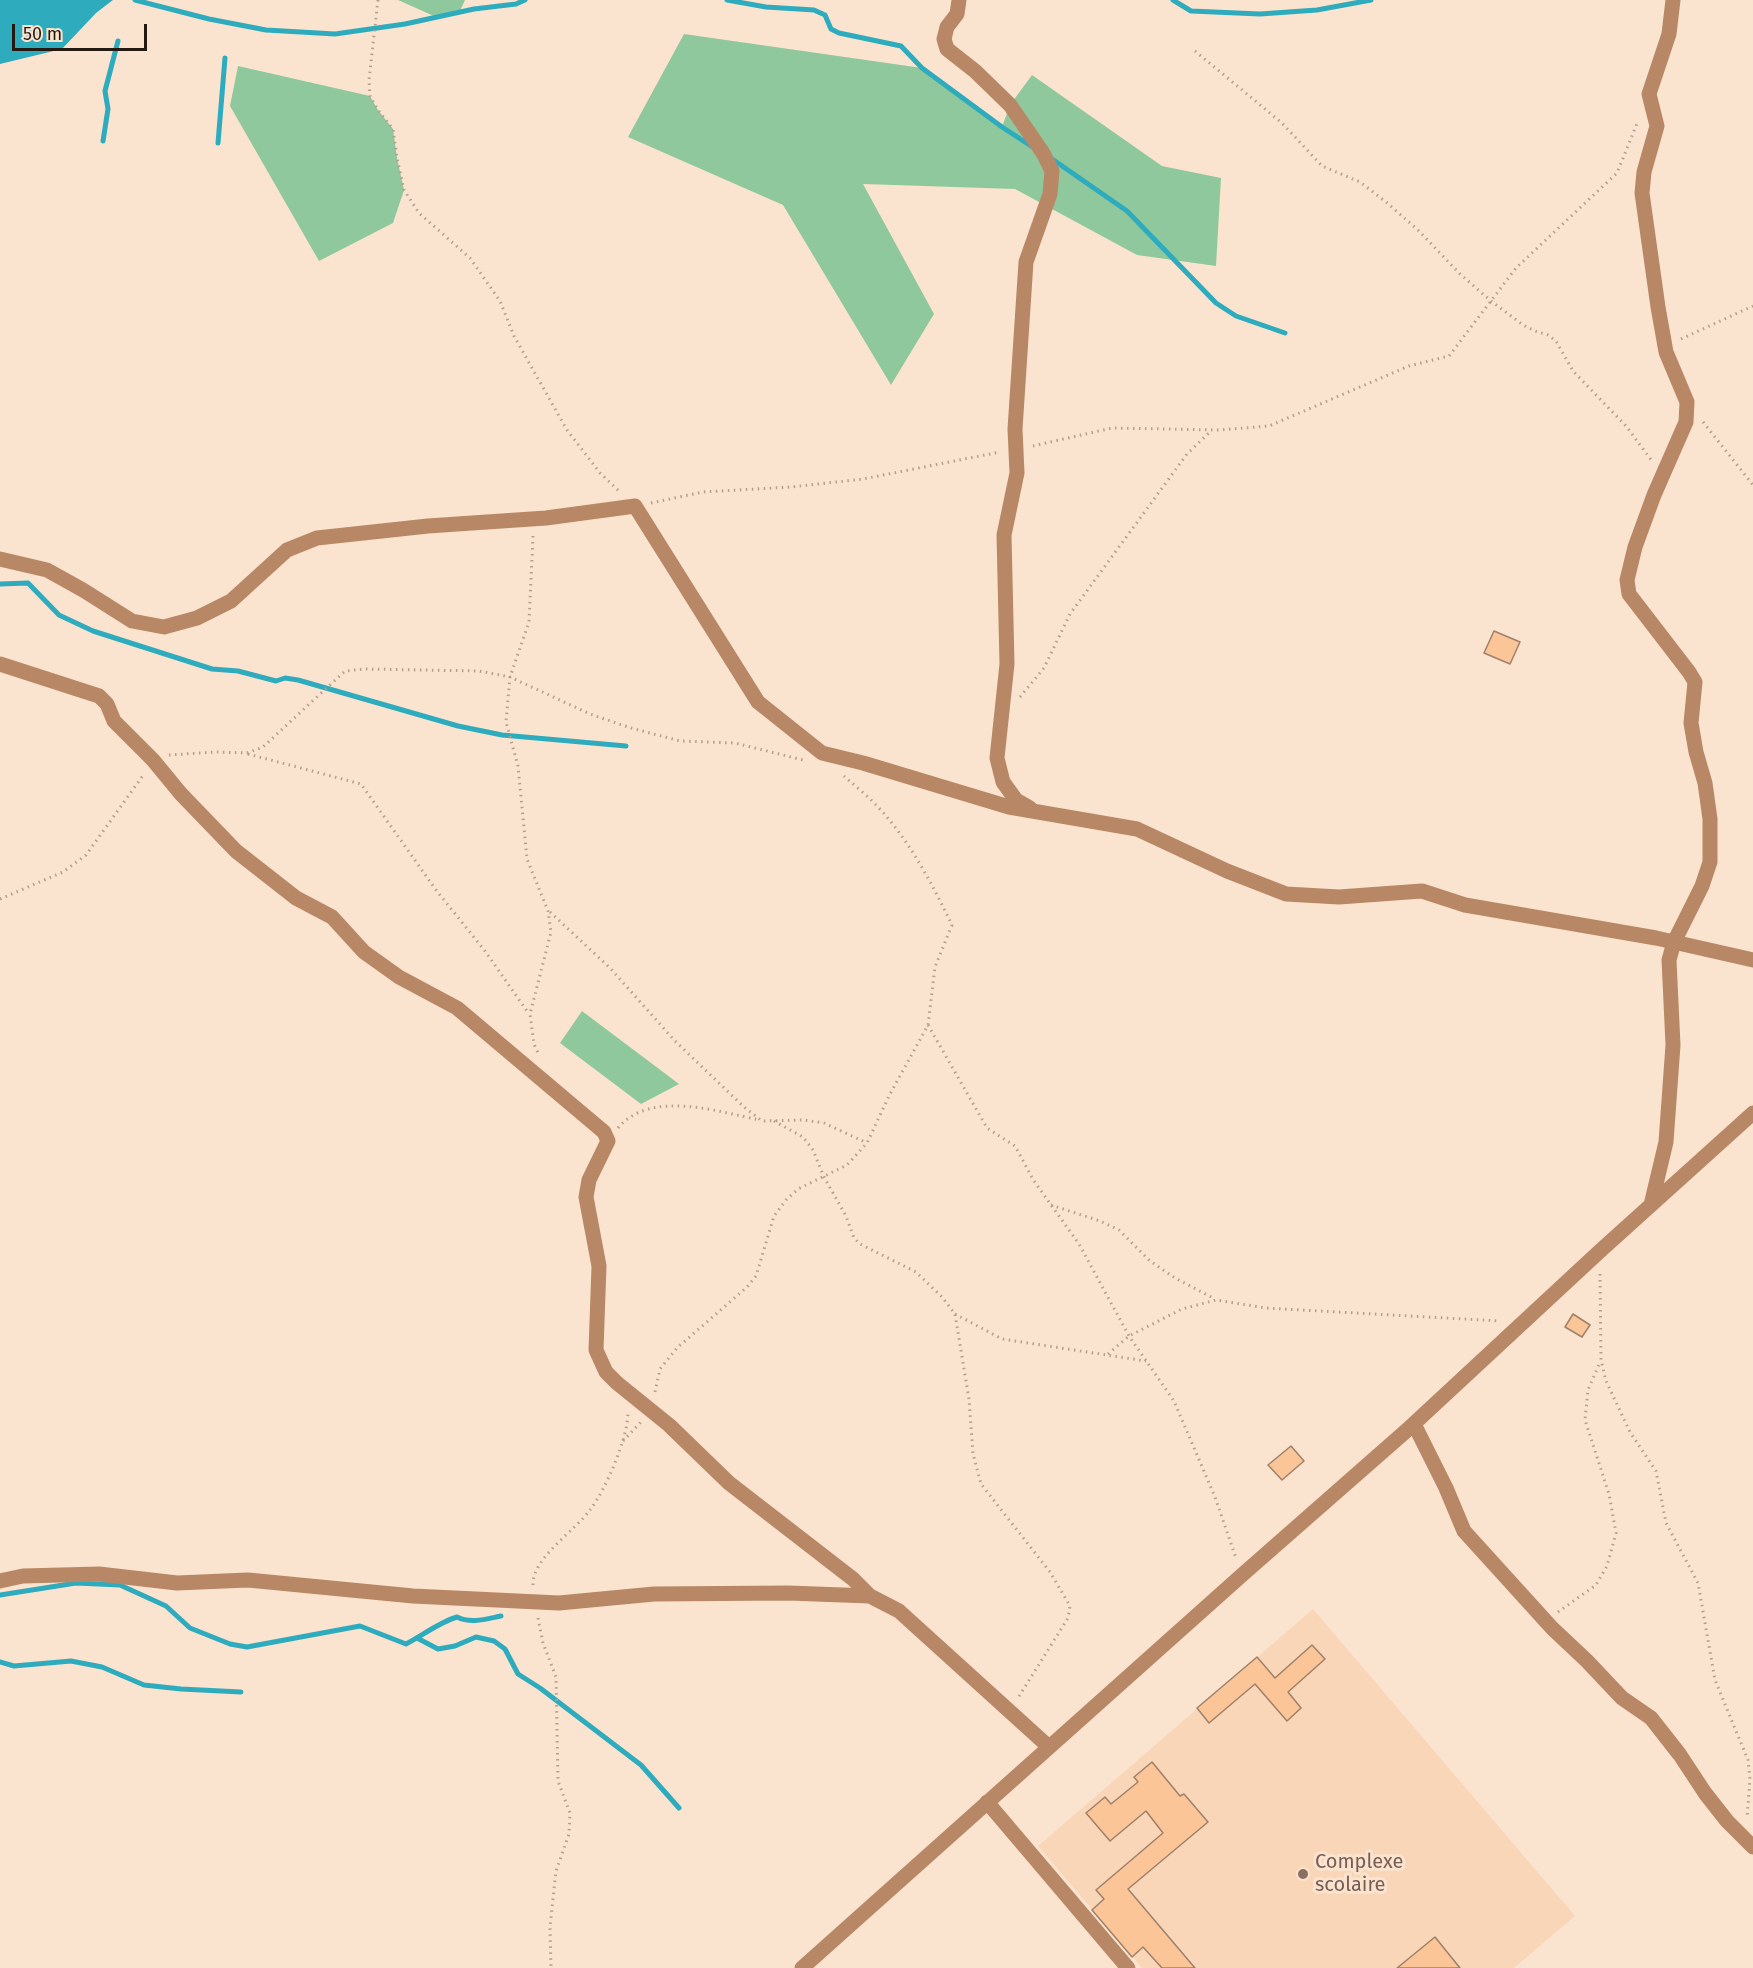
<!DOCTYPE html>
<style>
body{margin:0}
#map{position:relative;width:1753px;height:1968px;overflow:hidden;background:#fbe4cf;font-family:"Fira Sans",sans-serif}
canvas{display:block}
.scale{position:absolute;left:12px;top:24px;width:135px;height:27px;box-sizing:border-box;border:3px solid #241a11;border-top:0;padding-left:8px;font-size:18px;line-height:21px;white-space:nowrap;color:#241a11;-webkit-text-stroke:4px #fbe4cf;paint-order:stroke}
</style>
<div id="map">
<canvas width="1753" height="1968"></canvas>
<div class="scale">50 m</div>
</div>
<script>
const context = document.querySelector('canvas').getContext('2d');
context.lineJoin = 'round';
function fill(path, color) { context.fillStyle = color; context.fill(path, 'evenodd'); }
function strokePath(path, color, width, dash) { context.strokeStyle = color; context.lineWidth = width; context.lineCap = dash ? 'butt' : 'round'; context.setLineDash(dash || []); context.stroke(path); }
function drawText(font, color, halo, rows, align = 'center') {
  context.font = font + ' "Fira Sans",sans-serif'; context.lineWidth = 6; context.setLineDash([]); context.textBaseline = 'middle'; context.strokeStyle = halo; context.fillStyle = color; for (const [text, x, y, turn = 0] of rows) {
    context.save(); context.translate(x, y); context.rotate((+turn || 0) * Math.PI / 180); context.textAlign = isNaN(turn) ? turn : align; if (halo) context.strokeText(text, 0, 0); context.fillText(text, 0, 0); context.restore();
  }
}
const built = new Path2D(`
 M1313,1609L1575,1916L1514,1968H1142L1038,1846Z`);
const green = new Path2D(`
 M398,0H465L460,11L436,17Z
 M684,34L922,68L1002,127L1010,105L1032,75L1162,166L1221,178L1216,266L1137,255L1015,189L863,184L934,314L891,385L783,205L628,137Z
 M238,66L370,96L378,110L393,129L397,158L404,190L393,223L319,261L230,106Z
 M582,1011L679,1084L641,1104L560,1043Z`);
const water = new Path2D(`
 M0,0H113L96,13L62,49L0,64Z`);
const stream = new Path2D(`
 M135,0L209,19L266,30L335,34L405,24L474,9L516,4L525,0
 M727,0L766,7L814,10L825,15L831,29L839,33L901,46L922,68L1002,127L1031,146
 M1173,0L1191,11L1260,14L1317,10L1371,0
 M103,141L108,109L105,91L118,41
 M218,143L225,58
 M1052,159L1127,211L1216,303L1236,316L1285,333
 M0,584L28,583L59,615L93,631L212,669L238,671L276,681L285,678L298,680L458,726L502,735L626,746
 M0,1595L76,1583L120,1585L166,1606L190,1628L230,1644L247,1647L360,1626L406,1644C423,1635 440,1622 457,1617C471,1624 486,1619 501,1616
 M417,1638L438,1649L455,1646L476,1637L494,1641L505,1649L518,1674L540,1688L641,1765L679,1808
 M0,1662L14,1666L71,1661L102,1667L144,1685L181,1689L241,1692`);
const building = new Path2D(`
 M1494,631L1520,642L1510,664L1484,653Z
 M1573,1314L1590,1325L1582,1337L1565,1327Z
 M1291,1446L1304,1461L1282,1480L1268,1465Z
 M1312,1645L1325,1659L1288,1692L1301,1708L1287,1721L1255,1684L1209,1723L1197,1708L1257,1657L1275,1678Z
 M1152,1762L1180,1796L1184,1794L1208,1822L1128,1889L1195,1968H1162L1143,1947L1132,1957L1092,1910L1104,1899L1096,1890L1163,1833L1146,1811L1110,1841L1086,1813L1105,1797L1111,1804L1138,1782L1134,1777Z
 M1435,1937L1460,1968H1397L1413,1955Z`);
const path = new Path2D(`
 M378,0L369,80L370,96L378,110L393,129L397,158L404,190L419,213L470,258L500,301L514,336L567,430L600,473L620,492
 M1195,51L1282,123L1322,166L1360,182L1386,202L1418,230L1460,274L1491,301L1523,325L1535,331L1548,335L1556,341L1573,371L1626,426L1652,461
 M1681,339L1753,306
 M1703,422L1753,485
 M1033,446L1112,428L1219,430L1269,426L1409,366L1449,356L1516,268L1617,173L1638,121
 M651,503L703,492L791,487L863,479L1000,452
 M533,536L529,622L510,677L506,722L518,766L527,859L548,911L551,932L530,1014L534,1044L539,1055
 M1020,697L1044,668L1070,614L1187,454L1211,431
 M248,754L361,784L436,890L485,951L529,1014
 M169,755L216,752L247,753L263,747L345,671L364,669L479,671L510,677L590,714L631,728L680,741L735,743L803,760
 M0,899L63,872L86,855L144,774
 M550,912L610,968L675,1041L744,1107L762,1121L804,1120L824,1123L867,1143
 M928,1025L987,1128L1015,1146L1034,1181L1079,1244L1129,1336L1174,1401L1215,1497L1236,1558
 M774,1121L803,1137L813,1150L824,1177L846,1216L854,1238L860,1244L916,1272L942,1297L955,1314L969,1399L973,1454L981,1484L1050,1572L1070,1606L1068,1618L1018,1698
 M618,1128C650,1089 719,1112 760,1120
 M1051,1205L1100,1221L1119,1230L1150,1261L1175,1278L1215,1299
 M1600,1274L1601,1360L1606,1381L1630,1432L1656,1471L1666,1523L1698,1583L1715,1680L1748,1760L1750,1779L1747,1818
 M955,1314L1002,1339L1146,1361
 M1108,1354L1129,1336L1182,1309L1216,1300L1266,1308L1500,1321
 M655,1392L660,1369L677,1348L747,1287L756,1276L774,1216L786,1200L798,1189L847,1165L867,1143L889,1096L928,1025L935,967L952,925C932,884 910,841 878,807C868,796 855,786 844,776
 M623,1441L641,1422
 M533,1585C532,1558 575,1531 590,1510C606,1489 628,1438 628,1412
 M1558,1612L1596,1585L1607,1566L1616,1533L1609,1494L1585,1420L1588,1390L1600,1362
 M538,1618L543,1643L556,1677L558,1781L570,1813L569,1834L556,1871L550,1927L551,1968`);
const minor = new Path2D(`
 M959,0L957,14L947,27L944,39L947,49L975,71L1010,105L1043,153L1052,171L1050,194L1026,262L1015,429L1017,473L1004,535L1007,664L997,758L1003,782L1016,800L1030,808
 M0,559L47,570L83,590L132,621L164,627L197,618L231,601L287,550L317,538L428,526L546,518L635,506L758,702L822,753L863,763L1009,807L1137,829L1227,871L1286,894L1339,897L1422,891L1465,905L1656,938L1753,960
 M0,664L99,696L107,704L114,721L153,760L181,794L236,851L296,898L332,917L364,952L399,977L457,1008L604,1132L608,1141L589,1180L586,1197L599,1266L596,1350L606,1372L617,1383L669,1425L729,1483L853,1579L870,1596
 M1651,1205L1666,1142L1673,1045L1669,960L1674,942L1702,886L1710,862V819L1705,783L1696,752L1691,723L1695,682L1689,672L1629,594L1627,580L1635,547L1654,495L1686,422L1687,402L1666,352L1658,307L1642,193L1644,172L1657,126L1649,94L1669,34L1673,0
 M1414,1424L1446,1488L1464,1531L1552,1628L1587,1661L1622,1698L1651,1718L1680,1755L1705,1793L1727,1821L1753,1847
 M0,1581L23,1576L99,1574L177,1583L248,1580L413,1596L559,1603L654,1594L788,1593L870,1596L899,1611L1049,1747
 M987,1802L1128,1968
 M802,1968L1242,1575L1406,1431L1600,1251L1753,1113`);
const markers = [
 [1303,1874,6,"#8d6e63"]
];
const educationNames = [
 ["Complexe",1315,1862],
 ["scolaire",1315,1885]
];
fill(built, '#f9d6b8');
fill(green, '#90c89d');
fill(water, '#2eacbe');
strokePath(stream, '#2eacbe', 5);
fill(building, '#fcc598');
strokePath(building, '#9d816b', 1.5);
strokePath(path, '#b29f8e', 3, [1.5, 4.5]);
strokePath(minor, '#b88866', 15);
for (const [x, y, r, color] of markers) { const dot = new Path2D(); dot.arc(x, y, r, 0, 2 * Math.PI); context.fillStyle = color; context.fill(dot); strokePath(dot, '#fbe4cf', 2); }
drawText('20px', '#785e54', '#fbe4cf', educationNames, 'left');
</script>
